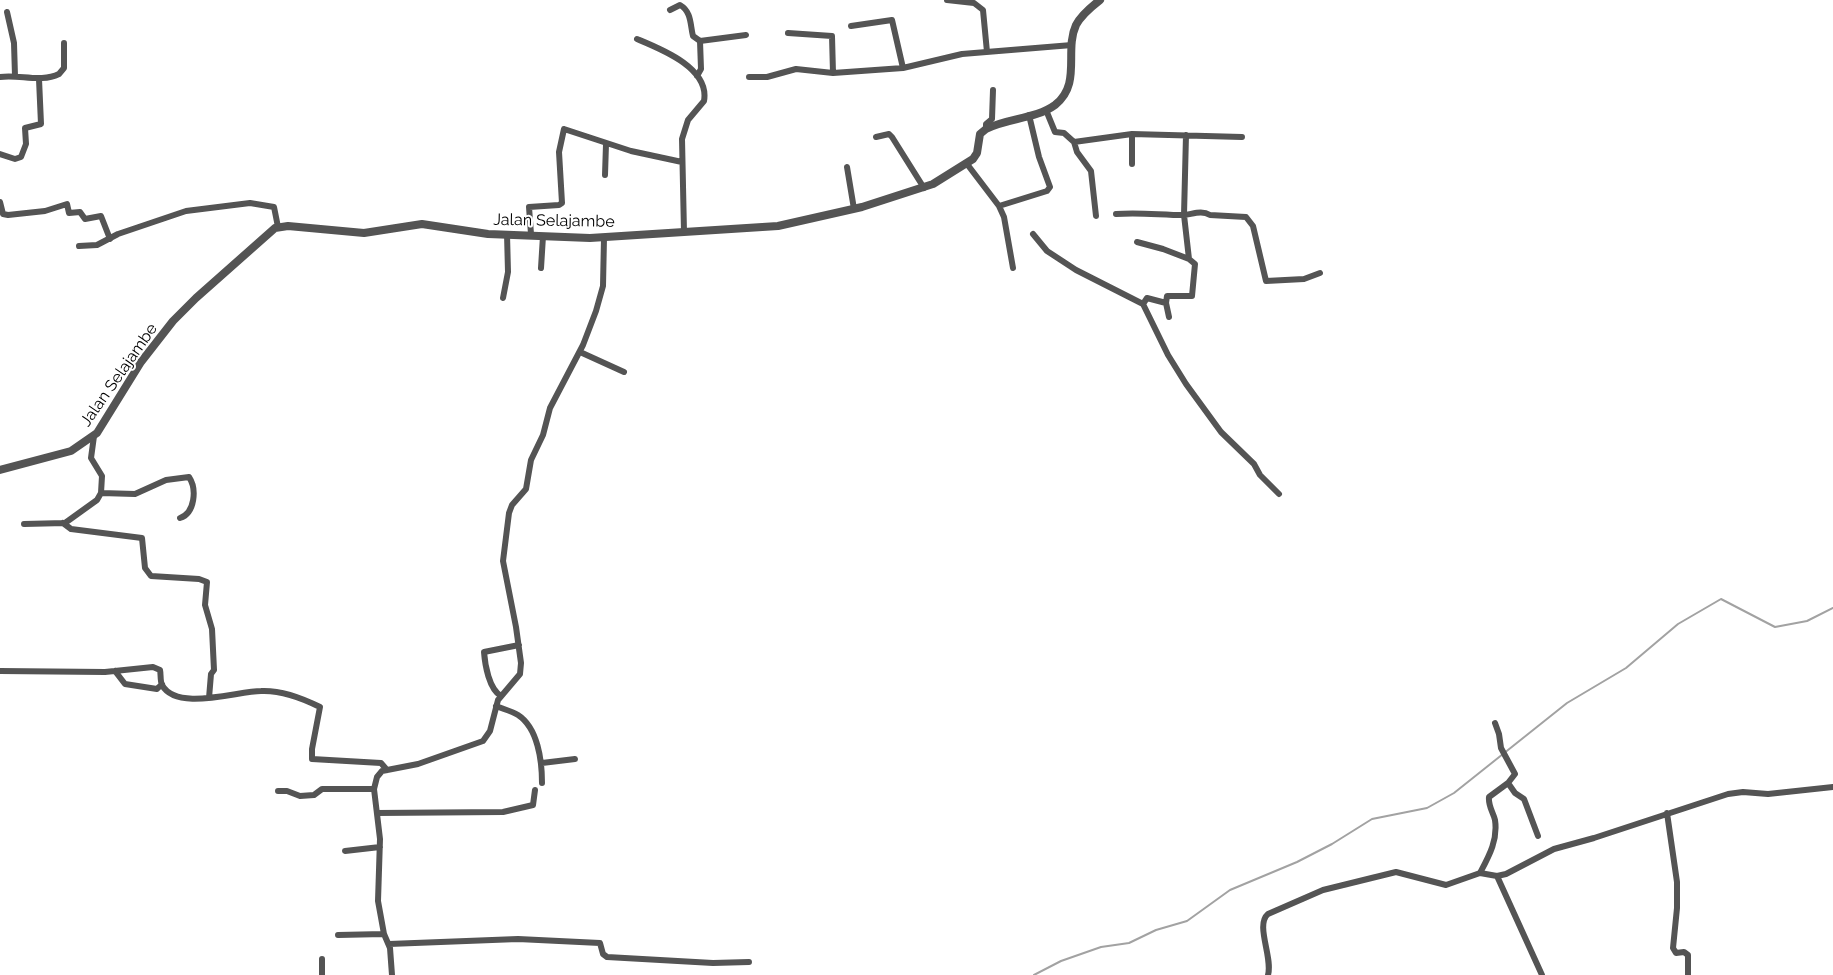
<!DOCTYPE html>
<style>
body{margin:0}
canvas{display:block;background:#fff}
</style>
<canvas width="1833" height="975"></canvas>
<script>
const context = document.querySelector('canvas').getContext('2d');
context.lineJoin = 'round';
function strokePath(path, color, width, dash) { context.strokeStyle = color; context.lineWidth = width; context.lineCap = dash ? 'butt' : 'round'; context.setLineDash(dash || []); context.stroke(path); }
function drawText(font, color, halo, rows, align = 'center') {
  context.font = font + ' Raleway,sans-serif'; context.lineWidth = 4; context.setLineDash([]); context.textBaseline = 'middle'; context.strokeStyle = halo; context.fillStyle = color; for (const [text, x, y, turn = 0] of rows) {
    context.save(); context.translate(x, y); context.rotate((+turn || 0) * Math.PI / 180); context.textAlign = isNaN(turn) ? turn : align; if (halo) context.strokeText(text, 0, 0); context.fillText(text, 0, 0); context.restore();
  }
}
const stream = new Path2D(`
 M1034,975L1061,961L1101,947L1129,943L1156,930L1187,921L1230,890L1297,862L1332,844L1372,819L1427,808L1454,793L1567,703L1626,668L1678,624L1721,599L1775,627L1807,621L1833,608`);
const minor = new Path2D(`
 M947,0L974,3L983,10L987,52
 M670,10L680,5C692,12 690,25 693,36L700,41
 M7,12L14,43L15,76
 M851,26L892,20L903,68
 M788,33L832,36L833,73
 M637,39C661,49 710,68 704,101L688,120L682,139L684,232
 M697,76L701,69L700,41L746,35
 M0,77C19,74 41,83 59,74L64,68V43
 M749,77H767L796,69L833,73L903,68L962,54L1072,45
 M1046,110L1055,132L1064,133L1074,142L1132,134L1242,137
 M986,129V124L992,119L993,90
 M876,137L889,134L892,137L924,188
 M1074,142L1077,152L1091,171L1096,216
 M0,154L15,159L21,157L26,144L25,128L41,124L39,79
 M967,164L999,206L1004,217L1013,268
 M1132,164V134
 M847,167L854,209
 M605,175L606,144
 M0,202L3,214L8,215L45,211L67,204L69,213L80,212L85,219L101,216L110,239
 M999,206L1047,191L1050,187L1039,157L1029,115
 M1116,214C1139,212 1161,215 1184,215C1193,214 1202,210 1210,215L1246,217L1253,226L1266,281L1304,279L1320,273
 M531,234L529,207L559,205L562,203L559,152L564,129L631,151L682,162
 M1033,234L1047,251L1076,270L1143,304L1168,355L1186,384L1221,432L1254,464L1260,475L1279,494
 M1137,242L1163,249L1189,259
 M79,246L97,245L118,234L186,211L250,203L274,207L278,227
 M541,268L543,236
 M503,298L508,272L507,234
 M1143,304L1147,298L1166,303
 M1169,317L1166,303L1167,296H1192L1195,264L1189,259L1184,215L1186,135
 M580,352L624,372
 M101,493L135,494L166,480L189,477C197,489 195,513 180,518
 M63,523L71,529L142,538L145,568L151,576L199,579L207,582L205,605L212,629L214,670L211,674L209,698
 M24,524L65,523L97,500L101,493L102,476L91,458L94,436
 M0,671L105,672L153,667L160,670C161,674 160,681 162,685C177,712 237,691 261,691C281,690 302,698 320,707L312,749V759L381,763L387,770
 M115,671L125,684L157,689L162,684
 M501,696C489,689 485,665 484,652L519,645
 M496,706C503,709 511,711 518,715C538,728 542,761 542,783
 M542,763L575,759
 M1508,783L1515,793L1524,799L1538,836
 M278,791H287L300,796L314,795L322,789H374
 M377,813L503,812L533,805L535,790
 M1667,813L1677,882V908L1673,948L1676,953L1684,952L1688,955V975
 M345,851L380,847
 M1480,873C1489,856 1498,840 1495,820C1493,812 1488,806 1489,797L1508,783L1515,774L1501,748L1499,734L1495,723
 M1497,876L1542,975
 M338,935L384,934
 M389,944L518,939L600,943L603,954L607,957L713,963L749,962
 M322,975V959
 M392,975L390,948L384,934L378,901L380,839L374,789L377,777L382,771L418,764L483,741L490,731L498,700L520,674L521,663L516,627L503,561L509,513L512,505L526,489L531,460L543,435L550,408L583,345L596,311L603,286L604,238
 M1268,975C1273,957 1255,925 1268,914L1323,890L1396,872L1446,885L1480,873L1497,876L1506,874L1554,849L1594,838L1728,794L1743,792L1768,794L1833,787`);
const tertiary = new Path2D(`
 M0,470L71,451L97,433L141,362L173,321L196,298L275,228L288,226L364,233L422,224L488,234L590,238L778,226L862,207L933,184L973,159L977,153L980,134L986,129C1007,118 1036,119 1055,105C1082,84 1064,51 1076,25C1081,15 1091,7 1100,0`);
const streetNames = [
 ["Jalan Selajambe",554,221,1],
 ["Jalan Selajambe",119,375,-55]
];
strokePath(stream, '#a2a2a2', 2);
strokePath(minor, '#545454', 6);
strokePath(tertiary, '#545454', 8);
drawText('16px', '#000', '#fff', streetNames);
</script>
